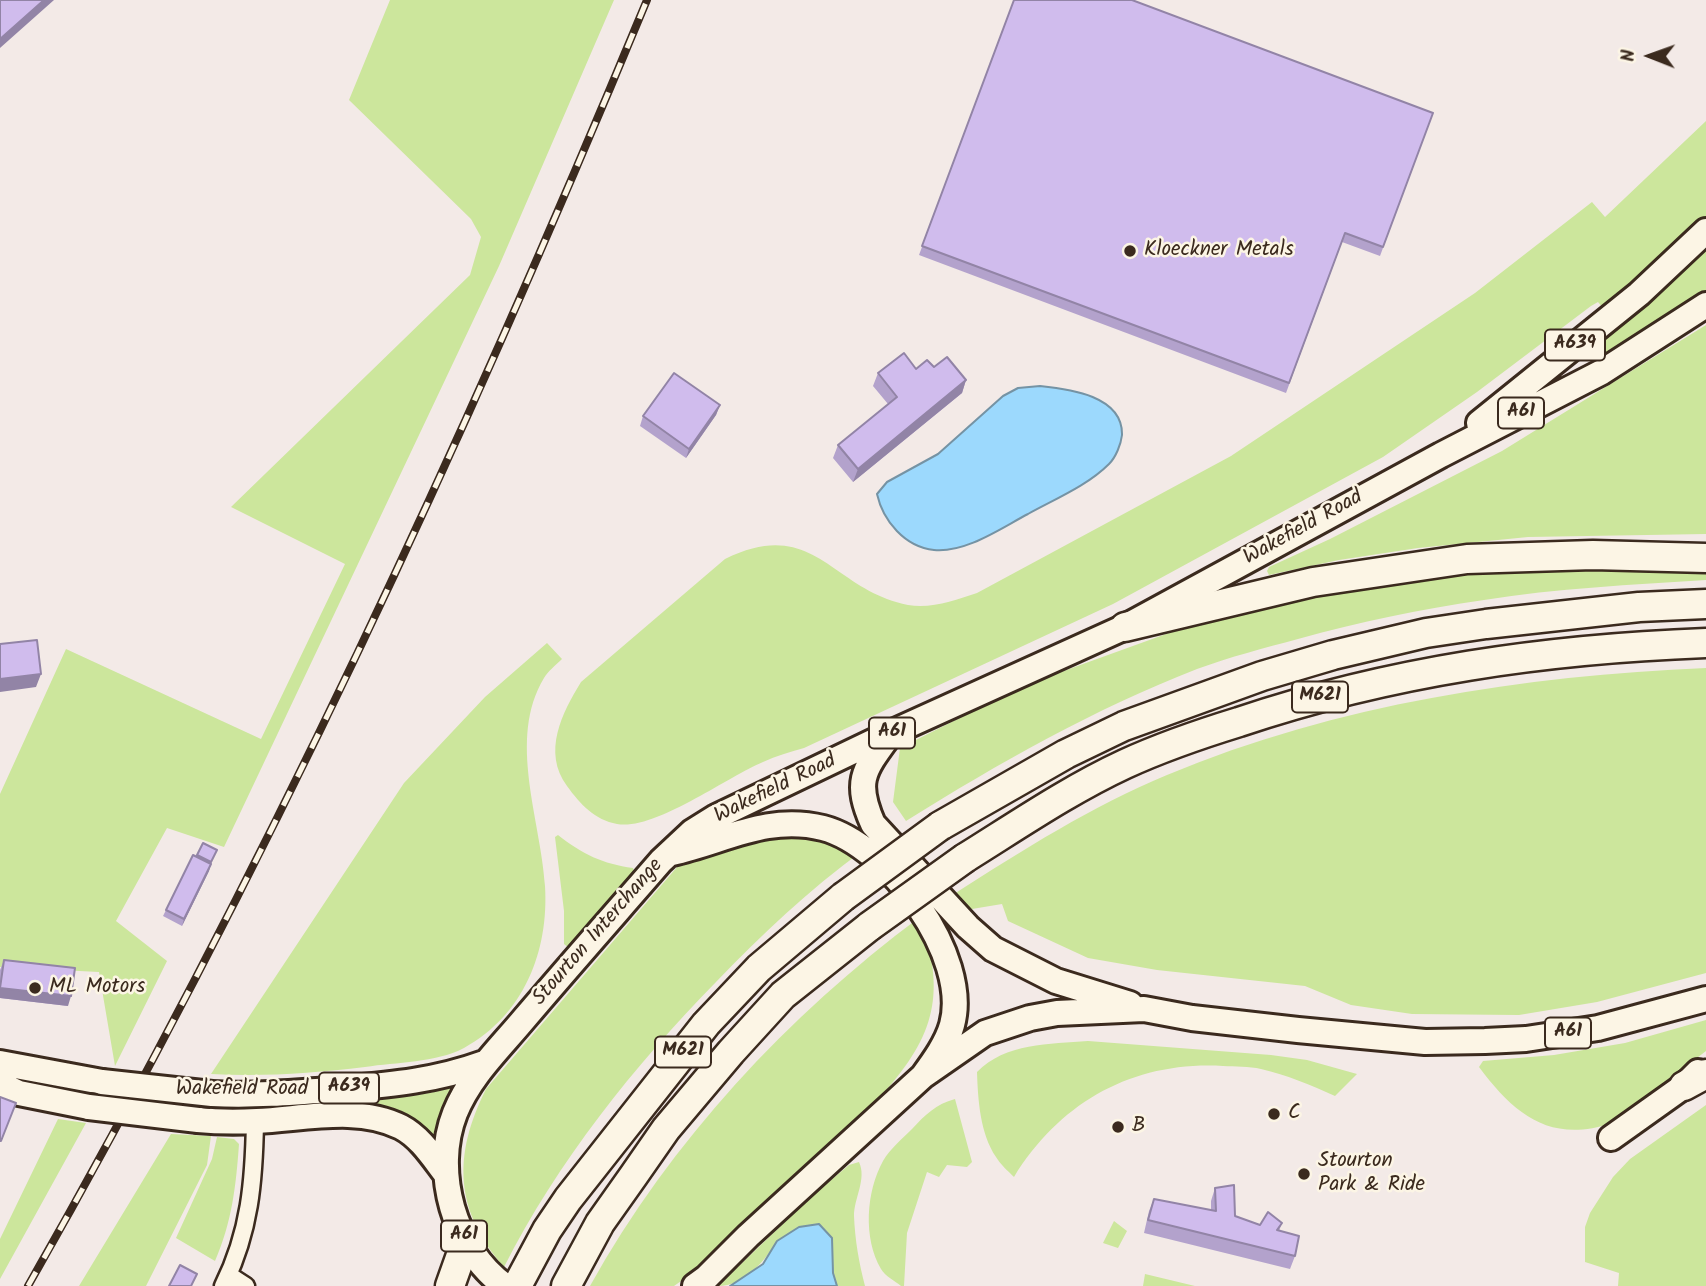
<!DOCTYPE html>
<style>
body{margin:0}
#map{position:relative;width:1706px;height:1286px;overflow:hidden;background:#f3eae7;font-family:Kalam,sans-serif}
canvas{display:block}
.north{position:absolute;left:1615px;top:21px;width:70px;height:70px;-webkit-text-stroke:5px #fcf5e5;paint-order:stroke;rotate:271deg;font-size:19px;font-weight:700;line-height:28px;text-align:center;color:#3b2a1e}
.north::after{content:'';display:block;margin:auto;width:24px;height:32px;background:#3b2a1e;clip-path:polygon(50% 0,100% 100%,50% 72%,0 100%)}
</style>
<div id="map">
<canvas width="1706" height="1286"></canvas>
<div class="north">N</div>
</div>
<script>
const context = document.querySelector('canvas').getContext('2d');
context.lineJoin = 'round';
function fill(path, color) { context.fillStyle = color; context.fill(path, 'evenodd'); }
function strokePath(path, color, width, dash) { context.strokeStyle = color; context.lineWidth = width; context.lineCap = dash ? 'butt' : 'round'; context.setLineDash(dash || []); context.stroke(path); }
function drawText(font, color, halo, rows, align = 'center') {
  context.font = font + ' Kalam,sans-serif'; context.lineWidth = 5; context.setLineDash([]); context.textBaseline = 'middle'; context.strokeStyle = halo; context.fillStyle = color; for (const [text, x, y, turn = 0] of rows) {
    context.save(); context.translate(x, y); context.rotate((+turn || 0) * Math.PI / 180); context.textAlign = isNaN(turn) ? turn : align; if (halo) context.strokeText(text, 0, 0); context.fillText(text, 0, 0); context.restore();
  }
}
const green = new Path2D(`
 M390,0H614L499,266L224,847L167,828L116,921L167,961L115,1066L99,972L0,967V794L66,649L261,739L345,564L231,507L470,275L481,237L471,219L349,100Z
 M1706,121V217L1603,308L1598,302L1591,306L1477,392L1383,457L1113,604L804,748C790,752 776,756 763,762C727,777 654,831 617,824C595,820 580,804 567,786C542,752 562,713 581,682L725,559C815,515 831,590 908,605C932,609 955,600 977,593L1231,456L1475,293L1592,202L1605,217Z
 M1706,247V291L1601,361L1589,346Z
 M1706,325V534L1528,537L1418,548L1339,560L1269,575L1267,571L1269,567L1330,539L1502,451Z
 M1706,566V580C1632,585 1557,588 1484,600C1422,609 1359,622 1298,639C1264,648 1230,657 1197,669C1094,709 999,763 906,821L893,802L900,748L1025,685L1202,621L1287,599L1492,569Z
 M547,643L562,659C556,665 548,671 544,678C507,739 541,820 545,886C549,951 524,1015 464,1048C435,1063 397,1062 365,1067C314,1073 263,1077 211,1074L404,783L485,697Z
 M1706,668V973L1597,1002L1519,1015L1412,1014L1351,1005L1305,986L1157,970L1088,958L1008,921L1002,904L966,910L954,894C1023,850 1092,806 1167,775C1337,704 1523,676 1706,668Z
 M796,827L862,851C809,890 761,935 716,982C633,1067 558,1161 504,1267C454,1210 453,1155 486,1089L684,859Z
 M558,835C582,854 603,864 633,868L634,871L569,948L564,944V911L555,837Z
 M920,917C946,993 936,1034 883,1094L701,1267L674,1286H590C671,1141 787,1016 920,917Z
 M1706,1020V1051L1612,1123C1550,1144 1514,1114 1479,1067L1483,1061L1554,1055L1625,1043Z
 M1088,1041L1271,1055L1307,1060L1357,1074L1335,1096C1311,1085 1287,1075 1261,1069C1249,1066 1235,1067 1223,1066C1134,1061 1061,1101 1014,1177C1008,1171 1000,1164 996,1157C980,1133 978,1100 977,1072C1005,1043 1050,1044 1088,1041Z
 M461,1084L441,1151L406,1123L201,1115L206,1107C250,1110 292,1105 337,1101C378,1098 422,1099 461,1084Z
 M955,1099L972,1162L967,1167L947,1165L939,1177L927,1172L907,1233L904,1286H901C895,1281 885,1276 881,1269C863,1238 866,1192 883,1161C890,1149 902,1139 912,1129C925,1115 936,1104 955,1099Z
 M1706,1105V1286H1618L1619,1273L1585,1262V1227L1590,1213L1613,1177L1630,1159Z
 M58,1119L86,1123L0,1279V1239Z
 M171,1134L211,1136L207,1165L146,1286H79Z
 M217,1137L234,1139L239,1144C236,1186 232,1222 215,1261L176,1238L212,1159Z
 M859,1162C867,1179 854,1198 854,1216C855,1240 859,1263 865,1286H837L833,1273L832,1238L777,1241C764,1262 744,1286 718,1286L812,1196L849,1165Z
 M1114,1221L1127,1231L1118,1248L1103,1243Z
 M1145,1274L1195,1286H1143Z`);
const water = new Path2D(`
 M1040,386C1070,389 1123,396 1122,435C1121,444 1116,457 1109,464C1087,486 1055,499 1028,514C1001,528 966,553 934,550C905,547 883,521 877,494L887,482L938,454L1003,396L1018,388Z
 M819,1224L832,1238L833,1273L837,1286H730L763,1264L777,1241L799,1227Z`);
const minor = new Path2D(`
 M229,1275L246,1286
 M223,1286C250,1232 254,1181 255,1121`);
const primary = new Path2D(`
 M1479,423L1639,294L1706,231
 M888,737C862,772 855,783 873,824L968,927L993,949L1056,981L1130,1004
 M672,853C723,842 767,814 823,828C888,845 971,956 952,1025C947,1043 934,1061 923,1076L748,1236L706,1278L695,1286
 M0,1063L102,1082
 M923,1076L985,1033L1030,1018L1057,1013L1144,1009L1192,1018L1298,1030L1425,1042L1485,1041L1526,1039L1598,1028L1706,999
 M0,1084L19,1093L89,1107
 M212,1094C251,1096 291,1093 330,1090C384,1085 432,1082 484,1063
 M198,1120C218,1122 237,1122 257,1121C303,1119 358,1105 401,1127C420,1137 432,1156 445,1173
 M1611,1138L1684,1086L1698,1072
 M505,1286C454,1250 432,1171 455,1113C470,1076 499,1049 524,1019C569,966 615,914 661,861L692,832L716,817L891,733L1125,627L1441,455L1602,372L1706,305`);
const motorway = new Path2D(`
 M1125,627L1313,582L1467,559L1593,555L1706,558
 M940,826L1066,754L1124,726L1262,676L1333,655L1426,633L1486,624L1639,607L1706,604
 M965,858C1018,825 1069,790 1125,764C1162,747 1200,734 1239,722C1391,671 1546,649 1706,643
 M1684,1086L1706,1074
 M450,1286L466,1241
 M517,1286L547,1230L568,1199L706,1024L759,968L843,897
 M566,1286L600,1223L634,1175L666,1129L731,1052L783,995L870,926`);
const rail = new Path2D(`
 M28,1286C264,872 465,439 647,0`);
const primaryBridge = new Path2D(`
 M102,1082L212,1094
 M89,1107L198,1120`);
const motorwayBridge = new Path2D(`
 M843,897L940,826
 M870,926L965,858`);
const wall = new Path2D(`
 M1014,0L1433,113L1380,256L1342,242L1286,393L919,255Z
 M934,367L966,380L962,393L853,482L833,458L838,445L888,404L873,386L878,373Z
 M720,405L716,415L686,458L640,426L643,416Z
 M203,843L217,850L210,864L209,871L182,926L163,916L166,910L197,857Z
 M4,960L68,1006L0,998V970Z
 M1215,1188L1235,1216L1260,1225L1282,1223L1279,1231L1295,1256L1290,1269L1144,1233L1149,1211L1154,1199L1211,1210V1201Z`);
const shadedWall = new Path2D(`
 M44,0H54L0,48V39Z
 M966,380L962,393L853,482L858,469Z
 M720,405L716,415L686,458L689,449Z
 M41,674L36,687L0,692V679Z
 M211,864L209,871L182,926L184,919Z
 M0,988L71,996L68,1006L0,998Z`);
const building = new Path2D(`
 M0,0H44L0,39Z
 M1014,0H1132L1433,113L1383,247L1345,233L1289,383L922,246Z
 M904,353L916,369L927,360L934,367L947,357L966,380L858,469L838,445L897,397L878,373Z
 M674,373L720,405L689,449L643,416Z
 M37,640L41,674L0,679V644Z
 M203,843L217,850L211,862L197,855Z
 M193,855L211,864L184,919L166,910Z
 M4,960L75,968L71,996L0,988Z
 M0,1097L16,1103L1,1141H0Z
 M1234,1185L1235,1216L1260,1225L1268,1212L1282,1223L1277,1230L1299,1236L1295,1256L1148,1220L1154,1199L1216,1211L1215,1188Z
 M180,1265L197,1274L191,1286H169Z`);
const markers = [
 [1130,251,7,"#3b2a1e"],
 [35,988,7,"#3b2a1e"],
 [1274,1114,7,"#3b2a1e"],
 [1118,1127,7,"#3b2a1e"],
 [1304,1174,7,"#3b2a1e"]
];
const shields = [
 [1575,345,60],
 [1521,413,46],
 [1320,697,56],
 [892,733,46],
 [1568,1033,46],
 [683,1052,56],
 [349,1088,60],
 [464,1236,46]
];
const shieldNames = [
 ["A639",1575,345],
 ["A61",1521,413],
 ["M621",1320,697],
 ["A61",892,733],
 ["A61",1568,1033],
 ["M621",683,1052],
 ["A639",349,1088],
 ["A61",464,1236]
];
const poiNames = [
 ["Kloeckner Metals",1144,251],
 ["ML Motors",49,988],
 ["C",1288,1114],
 ["B",1132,1127],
 ["Stourton",1318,1162],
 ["Park & Ride",1318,1186]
];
const streetNames = [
 ["Wakefield Road",1304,529,-29],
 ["Wakefield Road",776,790,-26],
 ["Stourton Interchange",599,933,-49],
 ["Wakefield Road",242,1090]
];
fill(green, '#cce69c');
fill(water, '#9cd9fd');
strokePath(water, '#7593a4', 2);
strokePath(minor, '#3b2a1e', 21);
strokePath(primary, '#3b2a1e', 30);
strokePath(motorway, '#3b2a1e', 33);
strokePath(minor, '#fcf5e5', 16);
strokePath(primary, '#fcf5e5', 24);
strokePath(motorway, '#fcf5e5', 28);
strokePath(rail, '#3b2a1e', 8);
strokePath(rail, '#fcf5e5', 5, [16]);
strokePath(primaryBridge, '#3b2a1e', 30, []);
strokePath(motorwayBridge, '#3b2a1e', 33, []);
strokePath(primaryBridge, '#fcf5e5', 24);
strokePath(motorwayBridge, '#fcf5e5', 28);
fill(wall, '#b3a2cc');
fill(shadedWall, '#9284a6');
fill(building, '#d0bced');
strokePath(building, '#9284a6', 2);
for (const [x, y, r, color] of markers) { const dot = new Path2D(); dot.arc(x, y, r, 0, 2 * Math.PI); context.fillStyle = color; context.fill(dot); strokePath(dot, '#fcf5e5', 2.5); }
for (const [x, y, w] of shields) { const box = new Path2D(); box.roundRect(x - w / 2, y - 15.5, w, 31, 5); context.fillStyle = '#fcf5e5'; context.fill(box); strokePath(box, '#3b2a1e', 2); }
drawText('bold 19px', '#3b2a1e', null, shieldNames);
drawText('21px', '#3b2a1e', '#fcf5e5', poiNames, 'left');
drawText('21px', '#3b2a1e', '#fcf5e5', streetNames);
</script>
